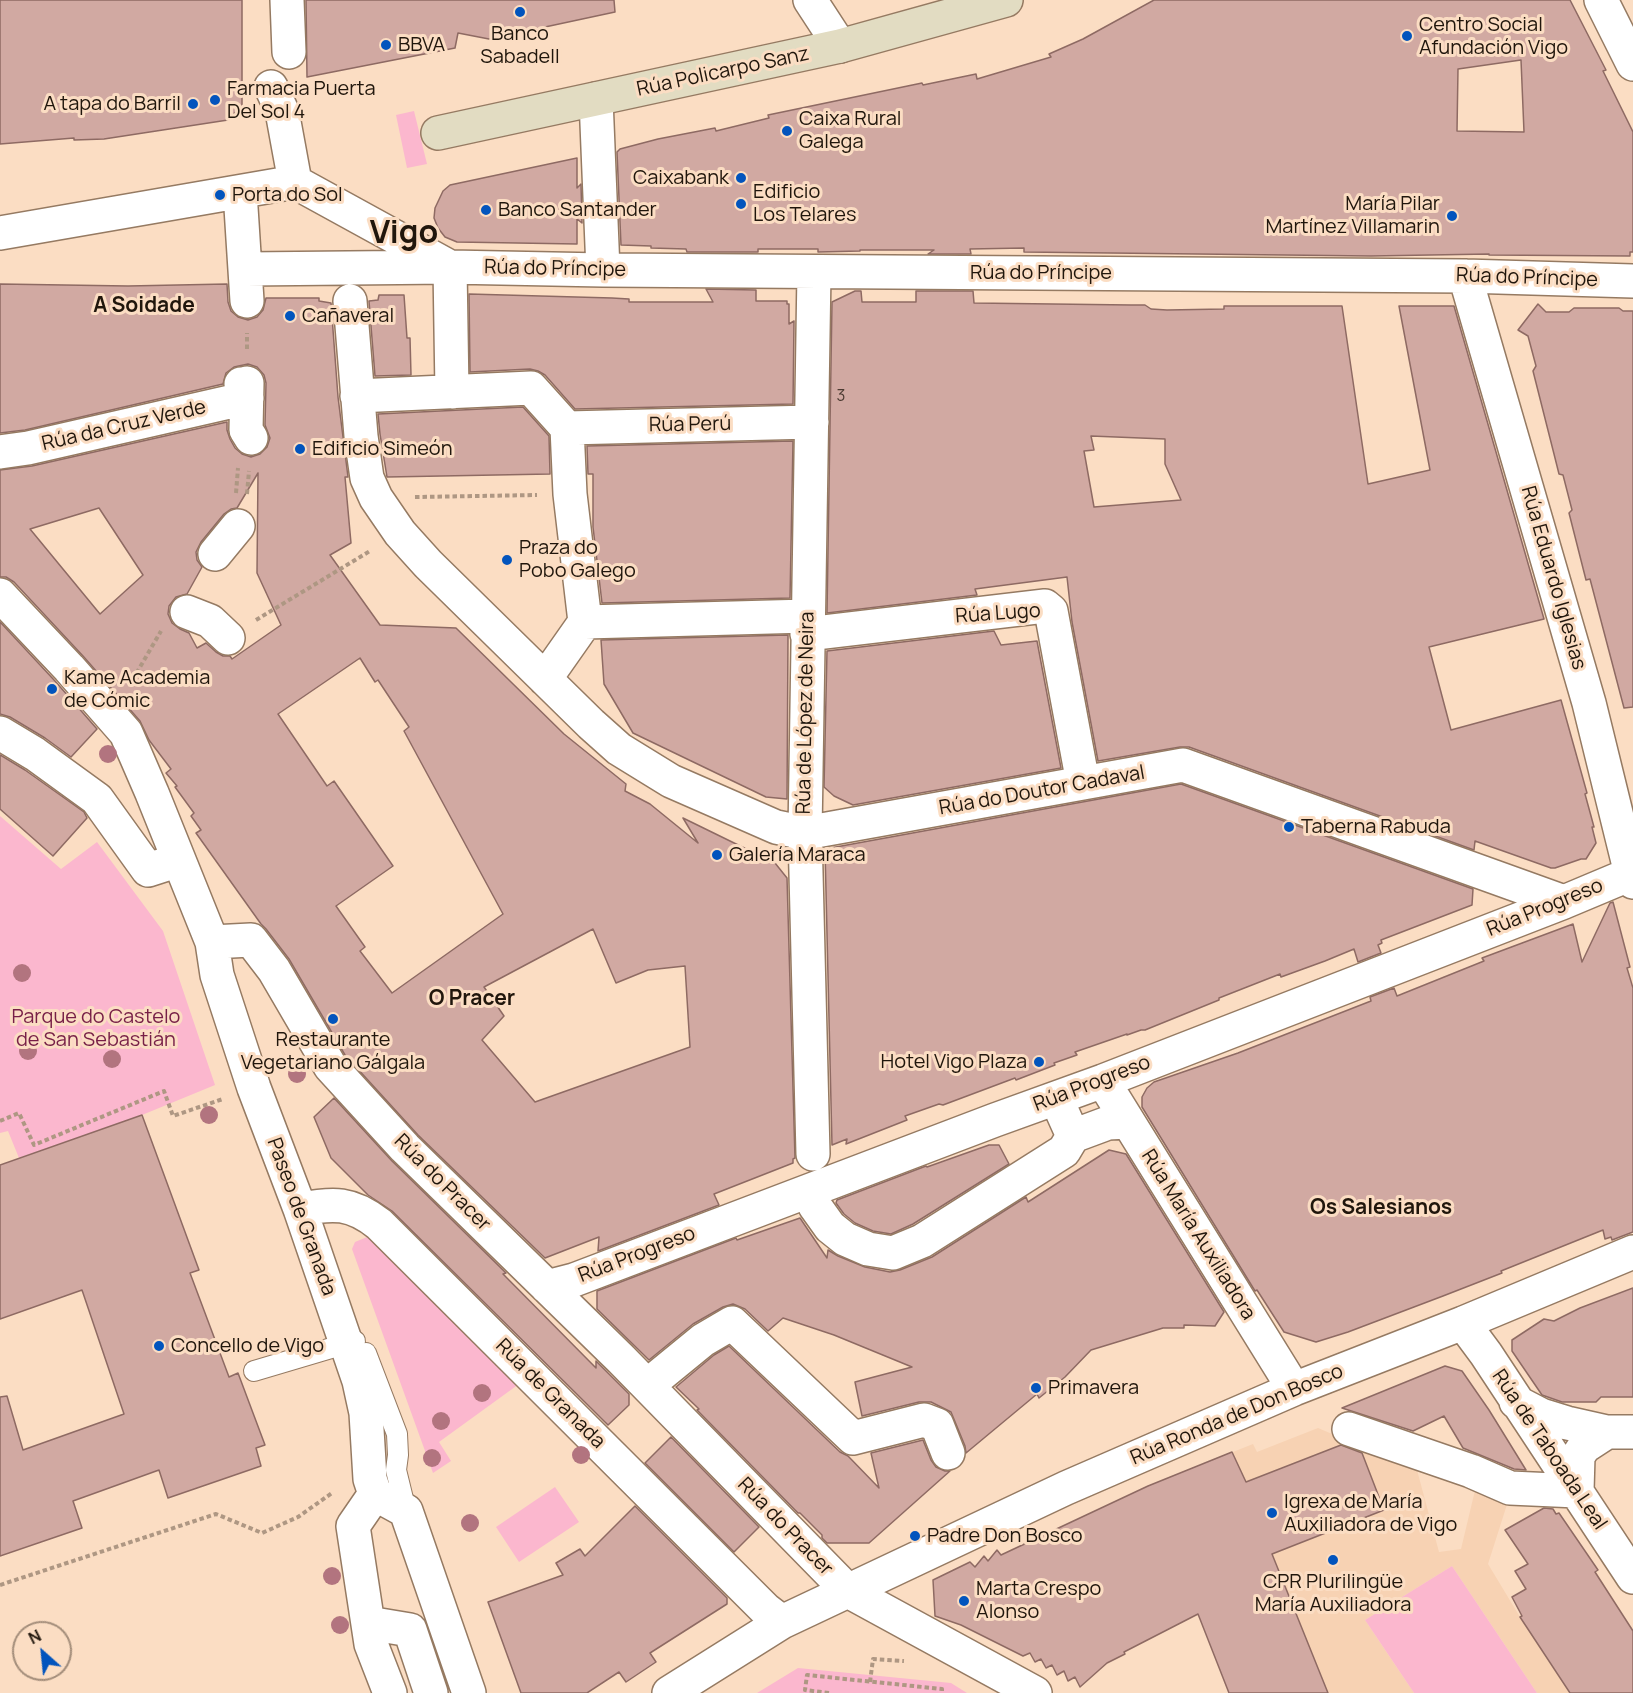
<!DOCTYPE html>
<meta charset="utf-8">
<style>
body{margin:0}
#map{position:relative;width:1633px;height:1693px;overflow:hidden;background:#fbddc3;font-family:Manrope,sans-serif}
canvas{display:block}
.north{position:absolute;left:12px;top:1621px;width:60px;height:60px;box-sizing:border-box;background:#fbddc3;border:2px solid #a38d7a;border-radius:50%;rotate:333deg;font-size:16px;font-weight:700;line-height:24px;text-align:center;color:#20160c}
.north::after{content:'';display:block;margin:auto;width:21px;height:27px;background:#0254bd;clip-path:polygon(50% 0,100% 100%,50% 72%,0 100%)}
</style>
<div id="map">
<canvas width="1633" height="1693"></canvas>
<div class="north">N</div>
</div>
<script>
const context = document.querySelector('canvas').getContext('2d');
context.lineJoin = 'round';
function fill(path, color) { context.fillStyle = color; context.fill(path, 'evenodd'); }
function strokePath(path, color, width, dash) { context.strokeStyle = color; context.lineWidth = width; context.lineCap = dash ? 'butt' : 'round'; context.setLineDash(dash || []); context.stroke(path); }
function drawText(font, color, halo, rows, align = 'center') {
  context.font = font + ' Manrope,sans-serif'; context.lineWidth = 6; context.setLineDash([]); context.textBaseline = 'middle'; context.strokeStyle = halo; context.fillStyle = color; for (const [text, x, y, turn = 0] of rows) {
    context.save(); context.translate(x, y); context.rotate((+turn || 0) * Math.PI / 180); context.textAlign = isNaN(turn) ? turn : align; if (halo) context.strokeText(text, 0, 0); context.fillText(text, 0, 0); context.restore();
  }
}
const built = new Path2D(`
 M1318,1428L1417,1470L1439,1552L1461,1549L1477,1482L1511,1492L1488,1564L1520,1617L1597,1573L1633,1631V1693H1537L1452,1566L1365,1620L1414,1693H1229L1148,1486L1253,1444L1257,1452Z`);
const green = new Path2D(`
 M414,111L427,164L407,168L396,115Z
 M0,816L61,869L97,842L163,931L215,1085L142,1115L19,1158L8,1131L0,1133Z
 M372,1235L519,1384L439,1442L451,1461L433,1473L352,1249L355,1242Z
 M555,1487L579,1522L519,1562L496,1527Z
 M1452,1566L1537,1693H1414L1365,1620Z
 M798,1668L951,1683L967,1693H757Z`);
const building = new Path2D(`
 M0,0H242V105L228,120L104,139L74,140V138L0,144Z
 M306,0H614L615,12L489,39L458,33L455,48L307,77Z
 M1154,0H1570L1606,70L1603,71L1633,132V252H1630V256L1489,255V254L1371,256L1024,252V248L970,249L971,254H928L934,250H860V251L818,252V249H758V252H687L686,249L651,248V246L621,245L617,152L620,149L658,139L715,128L716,131L769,118L768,115L922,83L923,85L976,74L977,79L1051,57L1049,54L1083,39ZM1521,60L1524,132L1457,131L1458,69Z
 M577,158V188L581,184L582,223L577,219V244L457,242L445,237L438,228L434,218L435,208L443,191L450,185Z
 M0,284L128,286L227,284L228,302L231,311L238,317L248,320L257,317L263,310L266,298H319V301L331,303L338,397L348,477H345L351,543L330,555L380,625L456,628L564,734L626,784L625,791L650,804L698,843L683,818L775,863L787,878L795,1158L793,1159V1163L714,1194L719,1205L598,1251L599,1237L545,1258L418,1135L345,1055L289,959L266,929L261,924L196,833L201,830L191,816L194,813L175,787L177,786L166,773L171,769L149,740L140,721L83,656L14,582L6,577H0V470L32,466L227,422V430L230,439L235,448L242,454L251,457L260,454L267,447L270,438L265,425L266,383L264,375L257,367L248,364L234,367L226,373L223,384L25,430L0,433ZM258,473L257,573L281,625L232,659L230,656H223L216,652L206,643L197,648L189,633L180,629L172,623L168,614L169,606L176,597L187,594L202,567L197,560L196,552L201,542L224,514L231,509L237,508ZM99,508L143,575L100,614L30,529ZM360,658L375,682L378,680L409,727L404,731L503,914L392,993L360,951L365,947L336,906L393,866L334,781L327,786L278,714ZM593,929L616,983L648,970L685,966L690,1047L535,1102L482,1040L504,1016L484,987Z
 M706,289L756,290V301H787V304H789V324L794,321L793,404L575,409L545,375L538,371L530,369L470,372L469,294L612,298L629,299V302H713Z
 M855,291H861L862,302H916V291H973L974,303L1131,305H1145L1151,309L1167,310L1224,309V306H1342L1368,484L1430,470L1399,306H1454L1544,619L1429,647L1451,730L1561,700L1587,793L1585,794L1594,827H1592L1596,843L1586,859H1581L1555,868H1551L1475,841L1474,850L1189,747H1180L1098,761L1072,622L1067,577L975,589L977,595L827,613L832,302ZM1091,436L1165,439V464L1181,500L1094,507L1084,451L1094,450Z
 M379,295H404L407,338H410L411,375L375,376L369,301L378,300Z
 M1538,304L1546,312H1569L1574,308H1619L1623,311H1633V707L1624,708L1590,579L1586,580L1569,513L1572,510L1563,475L1559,474L1554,454L1533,371L1536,366L1528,336L1518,330Z
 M523,407L549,436L550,474L387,477L380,434L378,414Z
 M793,441L790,598L602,603L593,527V474H588L587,446Z
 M0,622L55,681L97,729L71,757L45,738L10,717L0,714Z
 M994,631L1001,645L1037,641L1061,768L853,805L834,796L824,787L827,651Z
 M788,635L787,799L766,797L633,733L604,684L601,640Z
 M0,755L25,770L84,812L87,818L53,856L0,809Z
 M1181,784L1473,889L1472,905L1381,940L1382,943L1378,945L1381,953L1358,962L1354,949L1325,961L1281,977L1280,974L1219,998V1000L1145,1030H1141L1127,1035V1034L1075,1052L1077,1055L1054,1063L1055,1065L1016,1080L1015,1078L943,1105L939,1104L905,1116L907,1120L846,1144L847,1139L832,1145L825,849Z
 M1613,902L1630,967L1627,968L1633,988V1232L1612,1240L1611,1237L1605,1239L1603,1230L1501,1271L1502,1273L1443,1296L1348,1332L1316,1342L1284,1332L1257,1290L1255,1291L1142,1107V1097L1147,1088L1154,1082L1238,1053L1371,1001L1370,997L1394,988L1397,996L1484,961L1482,958L1573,924L1582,962L1610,903Z
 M334,1098L392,1161L506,1273L503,1274L596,1368V1361L629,1394V1405L608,1425L392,1211L368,1195L331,1158L314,1117Z
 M142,1115L199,1270L190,1273L229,1377L238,1373L265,1445L256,1448L261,1466L168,1498L159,1470L73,1501L82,1528L0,1556V1397L7,1396L23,1450L124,1414L82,1290L0,1319V1165Z
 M989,1145H999L1009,1164L913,1224L891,1234L873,1231L855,1223L844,1214L836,1203L837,1200L926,1166L927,1167Z
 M1109,1150L1126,1154L1224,1312L1215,1326L1184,1325V1328H1163L1091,1350L1065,1377L1039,1398L1037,1394L966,1453L965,1446L951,1412L931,1402H919L862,1416L855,1382L912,1367L834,1335L783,1318L768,1331L745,1309L733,1304L723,1307L693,1324L649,1360L597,1309V1291L736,1238L737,1240L800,1218L827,1258L828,1250L838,1256L865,1267L890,1272L900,1270L932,1257L1026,1197L1028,1202Z
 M1633,1288V1397H1601L1596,1402H1562L1542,1395L1512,1351V1340L1544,1319L1554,1321L1580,1308Z
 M729,1346L840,1452L848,1456L879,1488L871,1453L923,1440L931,1460L936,1467L945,1471H950L869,1543H827L822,1538V1535L800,1513H798L697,1410L699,1409L676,1387L714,1355Z
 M1445,1366L1462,1371L1489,1410L1526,1470L1514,1469L1463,1448L1444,1416L1413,1431L1342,1408Z
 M671,1437L759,1527L734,1552L645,1463Z
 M1341,1445L1362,1453L1384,1510L1272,1554L1328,1693H1229L1198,1614L1124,1652L1125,1654L1107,1663L1080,1687L1075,1677L1068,1681L1064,1671L1057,1675L1052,1665L1046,1668L1041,1659L1035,1662L1030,1653L1023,1656L961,1625L935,1616L933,1580L970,1562L975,1567L984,1556L988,1561L997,1550L1001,1555L1148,1486L1232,1452L1246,1482Z
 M635,1506L727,1598V1604L650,1653L656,1662L626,1682L619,1672L587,1693H521L488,1602L563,1575L556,1563L580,1549L585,1556Z
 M1544,1508L1553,1509L1556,1514L1559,1513L1598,1570L1595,1572L1633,1631V1693H1570L1520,1617L1522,1616L1512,1597L1526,1589L1515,1571L1528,1564L1505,1530Z`);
const path = new Path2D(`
 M247,349V333
 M236,493L238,468
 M247,494L249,471
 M415,497L537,495
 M256,620L370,551
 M129,686L161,631
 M0,1121L19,1113L34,1145L164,1091L173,1116L223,1099
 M0,1585L216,1514L262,1533L298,1517L332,1493
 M870,1682L873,1659L904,1661
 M829,1693L805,1690L807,1675L942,1689V1693`);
const lane = new Path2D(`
 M366,1353L397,1434L398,1455L396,1470L406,1511
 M254,1371L355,1341`);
const street = new Path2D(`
 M287,0L289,52
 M810,0L840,46
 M1601,0L1633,64
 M596,99L603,270
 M295,182L448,266
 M240,192L247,301
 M0,233L295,182L282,111L271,87
 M450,267L452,392
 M246,269L450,267L603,270L1465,276L1633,281
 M1465,276L1589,703L1633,882
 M350,301L361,436L367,478L376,498L400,533L428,564L591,724L619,749L671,781L776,827L805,833L1183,765L1564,902
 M247,383L246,430L251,438
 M357,396L531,388L567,428
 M567,428L812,422
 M0,452L28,448L247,398L241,384
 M215,554L238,526
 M0,595L69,668L126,733L152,793L212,942L217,975L254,1088L300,1209L359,1381L366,1413L370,1479L375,1494
 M187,612L210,621L228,638
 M585,622L808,616
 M807,634L1045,606L1051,611L1083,783
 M545,679L585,622L570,494L567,428
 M0,733L35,754L97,799L148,870L179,860
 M212,942L251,940L274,970L330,1066L405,1148L621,1359L848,1591L1035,1693
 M1103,1081L1294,1389
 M1073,1136L1108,1123L1128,1122
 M813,1154L805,833L814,272
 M815,1206L830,1227L845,1239L868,1249L893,1253L922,1241L1064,1151L1073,1136L1056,1098
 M300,1209C334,1203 351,1202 379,1224L765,1609L782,1622
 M547,1287L574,1280L995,1120L1103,1081L1564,902L1633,873
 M1463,1323L1486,1354L1633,1577
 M659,1376L703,1340L732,1323L853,1438L924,1420L937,1425L948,1453
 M1516,1402L1541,1415L1567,1423L1607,1432
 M1349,1429L1471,1471L1510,1488L1577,1491
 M1577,1491L1578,1456L1584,1447L1607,1432H1633
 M368,1623L410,1630L431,1693
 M390,1693L371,1644L353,1526L375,1494L406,1511L469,1693
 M669,1693L782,1622L1066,1488L1294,1389L1463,1323L1633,1252`);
const secondary = new Path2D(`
 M438,133L840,46L1006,0`);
const trees = [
 [108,754],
 [22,973],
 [28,1051],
 [112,1059],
 [297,1074],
 [209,1115],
 [482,1393],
 [441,1421],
 [581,1455],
 [432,1458],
 [470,1523],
 [332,1576],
 [340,1625]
];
const markers = [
 [520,12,6,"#0254bd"],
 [1407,36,6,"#0254bd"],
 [386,45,6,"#0254bd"],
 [215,100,6,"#0254bd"],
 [193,104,6,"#0254bd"],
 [787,131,6,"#0254bd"],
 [741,178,6,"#0254bd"],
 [220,195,6,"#0254bd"],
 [741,204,6,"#0254bd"],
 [486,210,6,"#0254bd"],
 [1452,216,6,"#0254bd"],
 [290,316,6,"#0254bd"],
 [300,449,6,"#0254bd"],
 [507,560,6,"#0254bd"],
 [52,689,6,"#0254bd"],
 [1289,827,6,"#0254bd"],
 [717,855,6,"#0254bd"],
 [333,1019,6,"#0254bd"],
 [1039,1062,6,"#0254bd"],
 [159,1346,6,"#0254bd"],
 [1036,1388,6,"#0254bd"],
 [1272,1513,6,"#0254bd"],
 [915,1536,6,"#0254bd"],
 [1333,1560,6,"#0254bd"],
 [964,1601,6,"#0254bd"]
];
const numberNames = [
 ["3",841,397]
];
const poiNames = [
 ["Centro Social",1419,25],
 ["Afundación Vigo",1419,48],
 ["Banco",520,34,"center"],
 ["Sabadell",520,57,"center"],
 ["BBVA",398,45],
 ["Farmacia Puerta",227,89],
 ["Del Sol 4",227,112],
 ["A tapa do Barril",181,104,"right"],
 ["Caixa Rural",799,119],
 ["Galega",799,142],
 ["Caixabank",729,178,"right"],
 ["Edificio",753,192],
 ["Los Telares",753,215],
 ["Porta do Sol",232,195],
 ["María Pilar",1440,204,"right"],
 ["Martínez Villamarin",1440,227,"right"],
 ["Banco Santander",498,210],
 ["Cañaveral",302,316],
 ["Edificio Simeón",312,449],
 ["Praza do",519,548],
 ["Pobo Galego",519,571],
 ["Kame Academia",64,678],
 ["de Cómic",64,701],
 ["Taberna Rabuda",1301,827],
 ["Galería Maraca",729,855],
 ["Restaurante",333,1040,"center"],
 ["Vegetariano Gálgala",333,1063,"center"],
 ["Hotel Vigo Plaza",1027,1062,"right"],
 ["Concello de Vigo",171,1346],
 ["Primavera",1048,1388],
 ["Igrexa de María",1284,1502],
 ["Auxiliadora de Vigo",1284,1525],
 ["Padre Don Bosco",927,1536],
 ["CPR Plurilingüe",1333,1582,"center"],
 ["María Auxiliadora",1333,1605,"center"],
 ["Marta Crespo",976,1589],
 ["Alonso",976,1612]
];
const streetNames = [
 ["Rúa Policarpo Sanz",723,72,-12],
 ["Rúa do Príncipe",555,269,1],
 ["Rúa do Príncipe",1041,273],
 ["Rúa do Príncipe",1527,278,2],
 ["Rúa Perú",690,425,-1],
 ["Rúa da Cruz Verde",124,426,-13],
 ["Rúa Eduardo Iglesias",1553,578,74],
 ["Rúa Lugo",998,614,-4],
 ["Rúa de López de Neira",806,713,-89],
 ["Rúa do Doutor Cadaval",1042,791,-10],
 ["Rúa Progreso",1545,908,-22],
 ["Rúa Progreso",1092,1084,-21],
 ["Rúa do Pracer",442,1183,45],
 ["Paseo de Granada",301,1217,70],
 ["Rúa María Auxiliadora",1198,1235,58],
 ["Rúa Progreso",637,1255,-21],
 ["Rúa de Granada",550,1394,45],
 ["Rúa Ronda de Don Bosco",1237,1415,-23],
 ["Rúa de Taboada Leal",1549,1450,56],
 ["Rúa do Pracer",785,1527,46]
];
const parkNames = [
 ["Parque do Castelo",96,1017],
 ["de San Sebastián",96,1040]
];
const neighbourhoodNames = [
 ["A Soidade",144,306],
 ["O Pracer",472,999],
 ["Os Salesianos",1381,1208]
];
const townNames = [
 ["Vigo",404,234]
];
fill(built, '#f7d2b3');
fill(green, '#fbb7ce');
fill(building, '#d1a9a2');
strokePath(building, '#8e6a63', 1.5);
strokePath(lane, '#957a62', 22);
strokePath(street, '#957a62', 36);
strokePath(secondary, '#957a62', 36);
strokePath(path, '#ae9783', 4, [4.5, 3]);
strokePath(lane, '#fff', 20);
strokePath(street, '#fff', 33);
strokePath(secondary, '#e2dcc2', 33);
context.fillStyle = '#b2747f';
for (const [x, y] of trees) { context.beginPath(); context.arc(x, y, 9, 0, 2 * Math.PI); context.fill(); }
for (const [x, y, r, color] of markers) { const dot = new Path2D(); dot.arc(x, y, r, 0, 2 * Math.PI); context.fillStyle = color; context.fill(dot); strokePath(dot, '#fbddc3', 2); }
drawText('16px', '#4c3b32', null, numberNames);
drawText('20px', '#20160c', '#fbddc3', poiNames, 'left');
drawText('20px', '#20160c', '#fbddc3', streetNames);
drawText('20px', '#771f47', '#fbddc3', parkNames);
drawText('bold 21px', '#20160c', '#fbddc3', neighbourhoodNames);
drawText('bold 32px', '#20160c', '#fbddc3', townNames);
</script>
